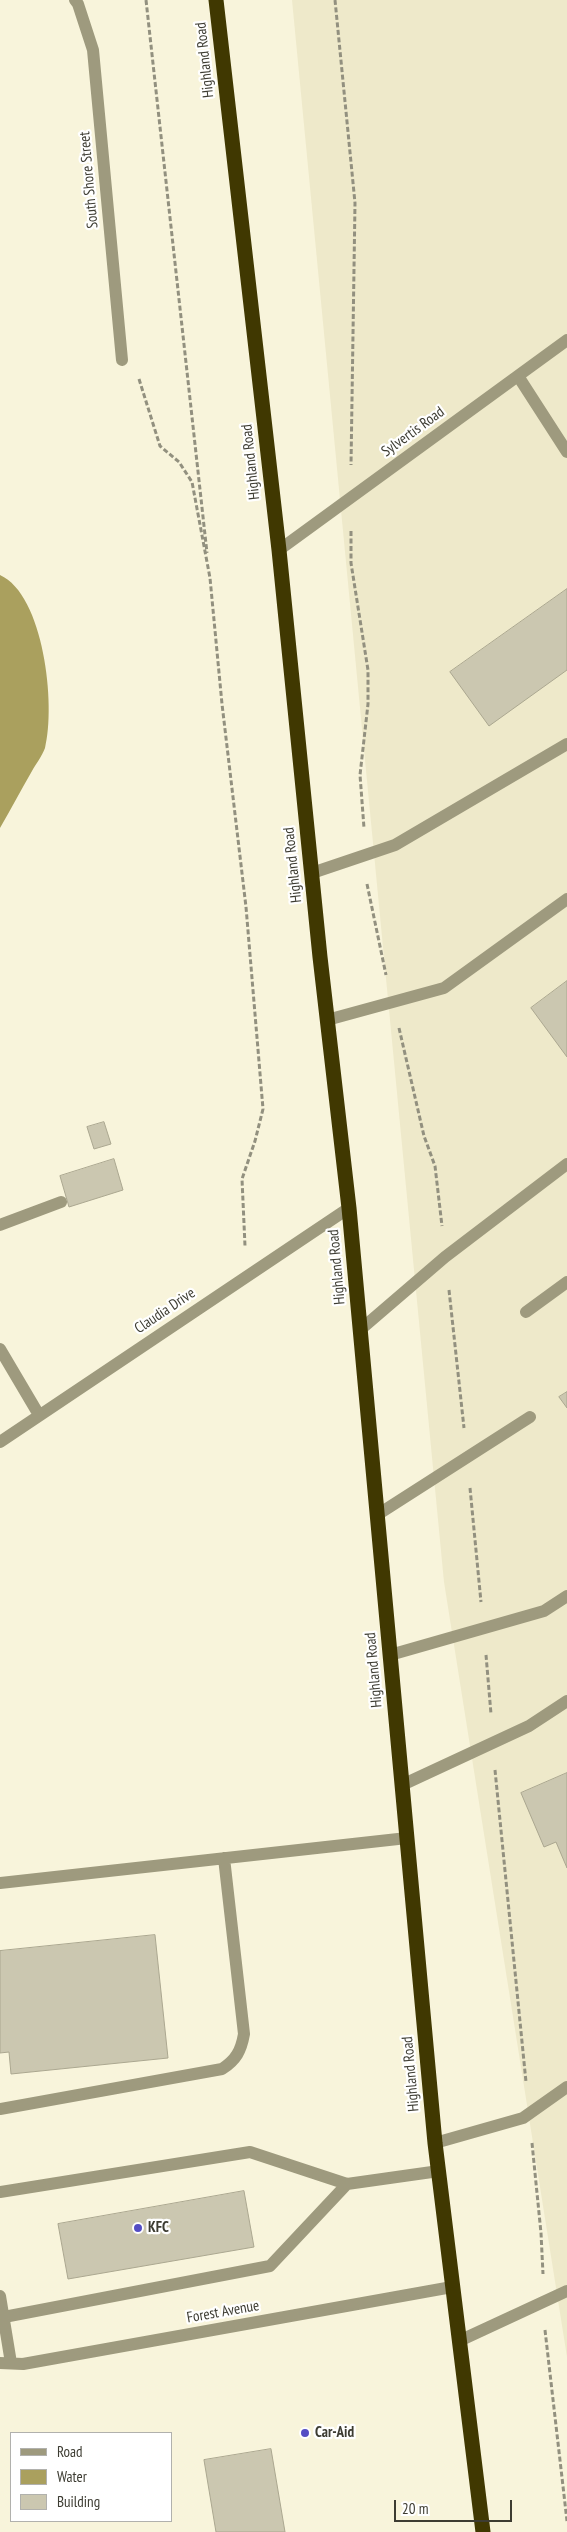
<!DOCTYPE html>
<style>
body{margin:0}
#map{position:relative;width:567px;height:2532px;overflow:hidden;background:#f8f4db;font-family:"PT Sans Narrow",sans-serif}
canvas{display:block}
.legend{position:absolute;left:10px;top:2432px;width:162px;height:90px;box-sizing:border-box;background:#fff;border:1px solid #b1b1ad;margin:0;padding:6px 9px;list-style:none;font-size:15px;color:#3d3c32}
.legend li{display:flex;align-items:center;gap:10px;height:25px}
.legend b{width:25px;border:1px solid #b1b1ad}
.scale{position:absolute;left:394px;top:2500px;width:118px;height:22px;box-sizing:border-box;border:2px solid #3d3c32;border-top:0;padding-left:6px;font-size:15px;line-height:18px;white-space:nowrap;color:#3d3c32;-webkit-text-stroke:4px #fff;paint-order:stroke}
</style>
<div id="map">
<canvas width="567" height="2532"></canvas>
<ul class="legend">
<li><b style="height:6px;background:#9e9a7e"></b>Road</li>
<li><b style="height:14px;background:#aaa05e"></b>Water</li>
<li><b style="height:14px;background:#cbc7b0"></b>Building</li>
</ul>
<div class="scale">20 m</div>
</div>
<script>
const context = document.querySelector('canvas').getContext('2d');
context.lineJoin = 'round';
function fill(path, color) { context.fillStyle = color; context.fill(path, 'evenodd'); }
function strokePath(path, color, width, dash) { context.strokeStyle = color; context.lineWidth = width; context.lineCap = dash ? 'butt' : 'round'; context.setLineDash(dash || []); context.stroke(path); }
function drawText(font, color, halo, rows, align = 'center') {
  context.font = font + ' "PT Sans Narrow",sans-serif'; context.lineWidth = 4.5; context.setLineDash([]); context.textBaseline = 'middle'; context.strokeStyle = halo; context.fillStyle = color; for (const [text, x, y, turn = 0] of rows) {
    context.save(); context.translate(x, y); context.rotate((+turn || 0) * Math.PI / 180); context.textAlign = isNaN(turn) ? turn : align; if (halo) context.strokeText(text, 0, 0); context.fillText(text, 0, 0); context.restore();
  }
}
const built = new Path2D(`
 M292,0H567V2357L444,1582Z`);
const water = new Path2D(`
 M0,575C44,595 56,705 45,748C42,756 36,764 32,771C21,790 11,809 0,828Z`);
const building = new Path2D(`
 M567,589V670L489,726L450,672Z
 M567,981V1057L531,1008Z
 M104,1122L111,1144L94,1149L87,1127Z
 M114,1159L123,1190L69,1207L60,1176Z
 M567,1392V1408L559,1397Z
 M567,1773V1868L556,1842L544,1847L521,1793Z
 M155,1935L168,2058L11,2074L9,2052L0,2053V1951Z
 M244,2191L254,2247L68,2279L58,2224Z
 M271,2449L285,2532H216L204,2460Z`);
const path = new Path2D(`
 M146,0L207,553
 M335,0L355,203L351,465
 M139,379L160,446L179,462L192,482L210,578L222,704L246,907L263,1109L255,1141L242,1179L245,1246
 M351,531V563L368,670V704L360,775L364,828
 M367,884L386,975
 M399,1028L424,1136L435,1166L442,1226
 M449,1290L464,1428
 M470,1488L481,1602
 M486,1655L491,1714
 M495,1770L526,2082
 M532,2143L541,2233L543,2274
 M545,2330L567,2521`);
const minor = new Path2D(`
 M75,0L78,4L93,50L122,360
 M518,376L567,452
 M279,550L567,340
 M312,873L395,845L567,744
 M327,1020L444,988L567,899
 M0,1225L61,1202
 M526,1312L567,1282
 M360,1330L445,1257L567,1164
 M0,1349L39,1415
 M0,1442L349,1208
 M377,1515L530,1417
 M390,1655L544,1611L567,1596
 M402,1785L529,1726L567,1701
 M0,1883L407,1838
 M0,2109L222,2069C236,2060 241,2051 244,2034L224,1858
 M435,2143L523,2118L567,2087
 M0,2192L250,2152L347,2184L439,2171
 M0,2296L11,2363
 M4,2317L270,2266L347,2184
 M459,2341L567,2291
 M0,2363L23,2364L452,2287`);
const highway = new Path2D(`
 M216,0L279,550L320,957L349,1208L435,2143L483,2532`);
const markers = [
 [138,2228,5,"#544dc4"],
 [305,2433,5,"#544dc4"]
];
const streetNames = [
 ["Highland Road",205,60,-96],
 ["South Shore Street",89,180,-95],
 ["Sylvertis Road",413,432,-36],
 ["Highland Road",251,462,-96],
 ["Highland Road",293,865,-96],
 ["Highland Road",337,1267,-95],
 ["Claudia Drive",165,1311,-34],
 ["Highland Road",374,1670,-95],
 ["Highland Road",411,2074,-95],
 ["Forest Avenue",223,2312,-10]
];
const poiNames = [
 ["KFC",148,2228],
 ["Car-Aid",315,2433]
];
fill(built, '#eee9ca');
fill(water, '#aaa05e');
fill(building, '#cbc7b0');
strokePath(building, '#aba790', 1);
strokePath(path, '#92907f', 3, [5, 2.5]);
strokePath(minor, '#9e9a7e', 12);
strokePath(highway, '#403801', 15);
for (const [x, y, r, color] of markers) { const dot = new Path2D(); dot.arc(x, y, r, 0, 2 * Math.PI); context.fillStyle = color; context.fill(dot); strokePath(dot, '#fff', 2); }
drawText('15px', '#3d3c32', '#fff', streetNames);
drawText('bold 15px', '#3d3c32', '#fff', poiNames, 'left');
</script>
